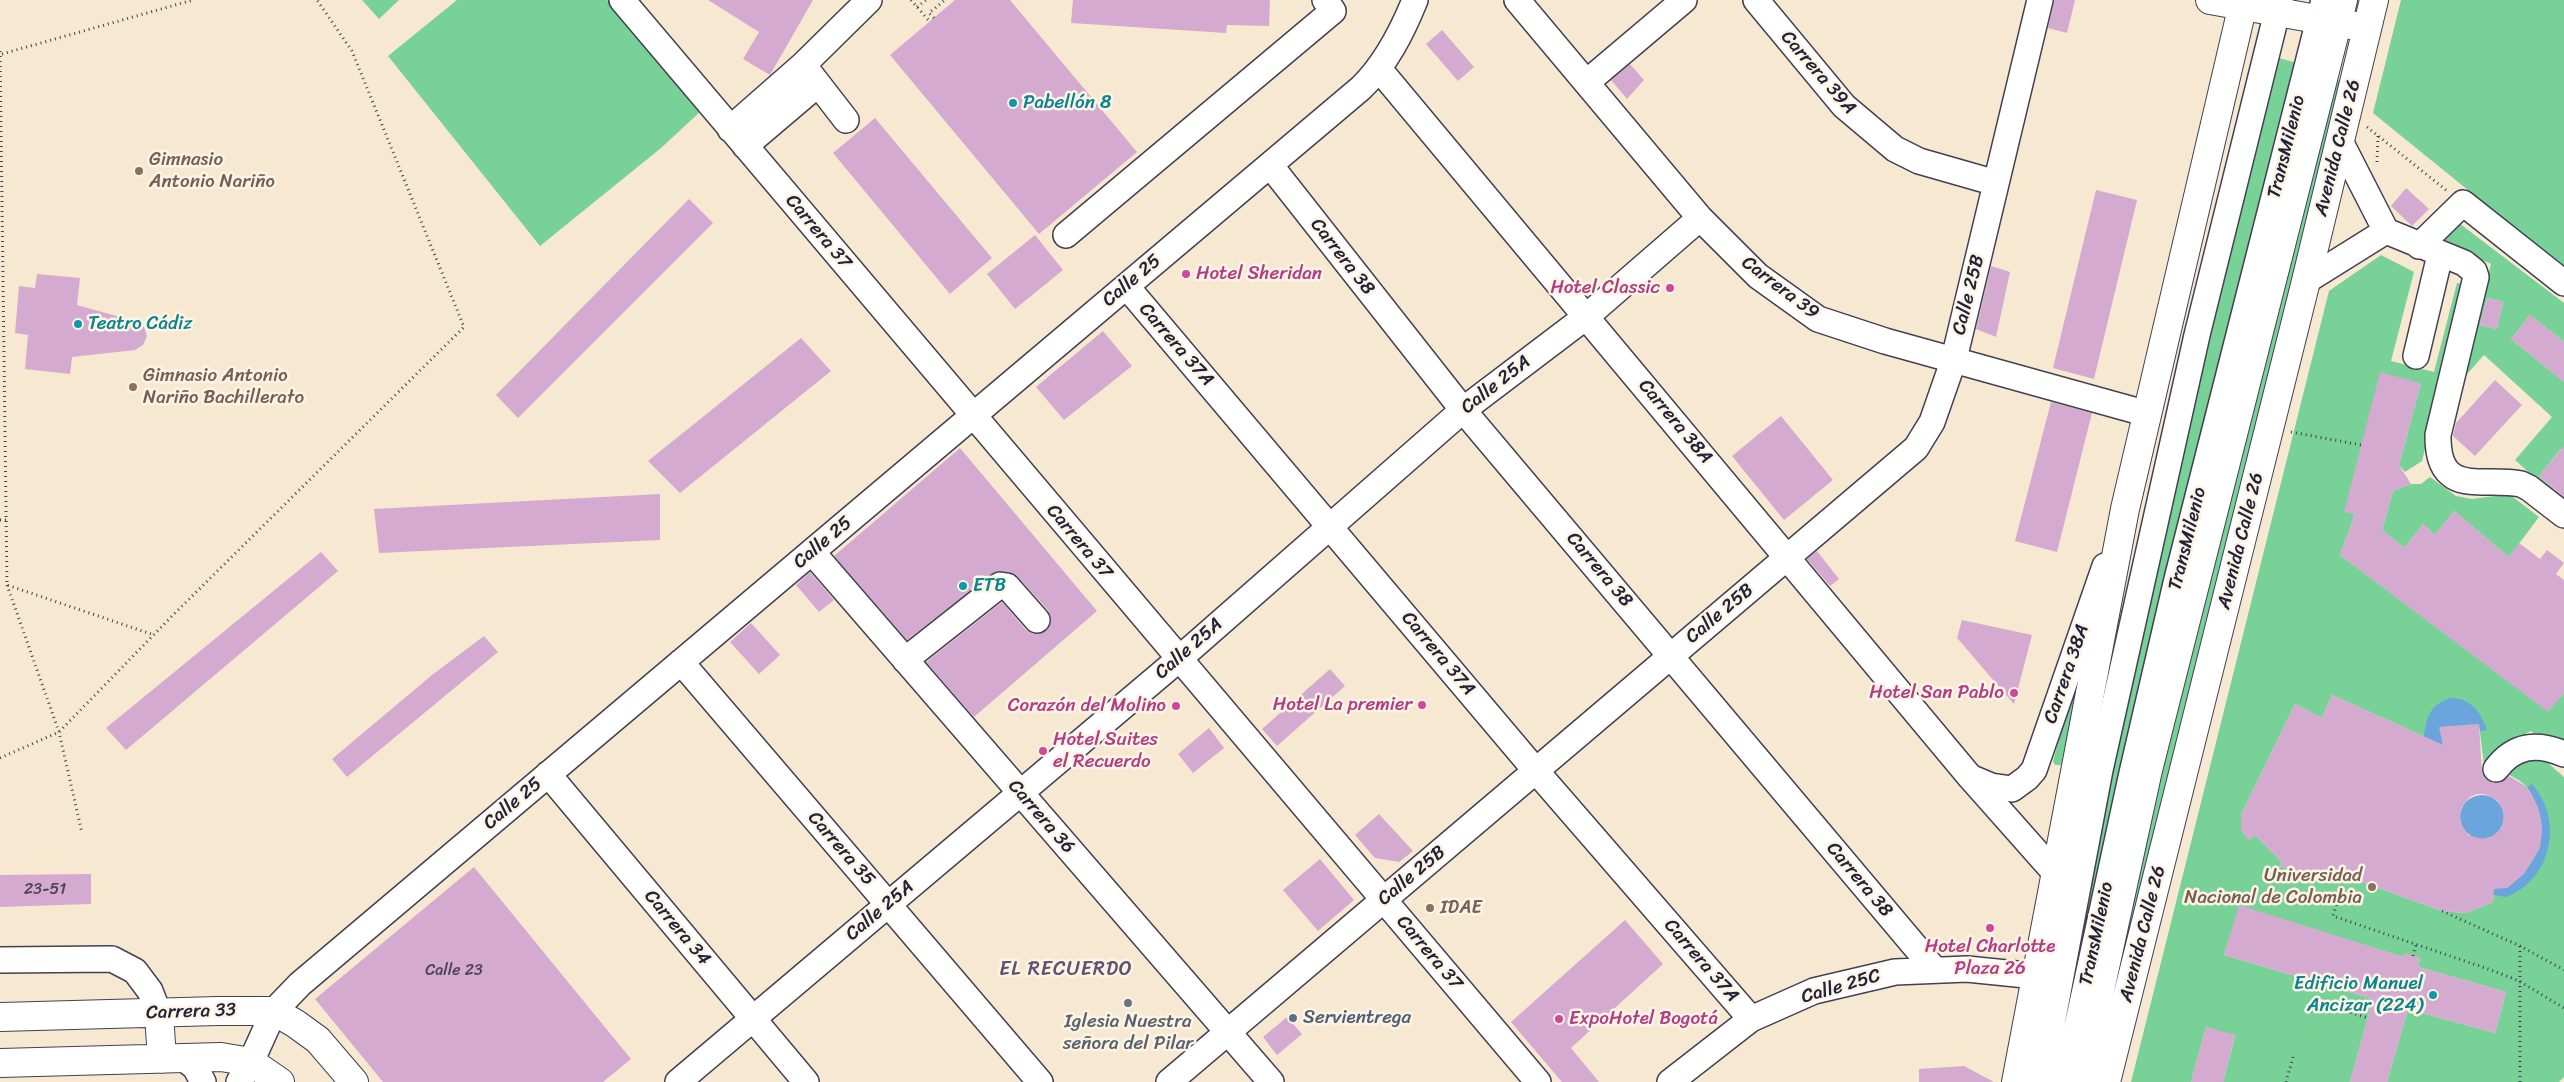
<!DOCTYPE html>
<meta charset="utf-8">
<style>
body{margin:0}
canvas{display:block;background:#f7e9d1}
</style>
<canvas width="2564" height="1082"></canvas>
<script>
const context = document.querySelector('canvas').getContext('2d');
context.lineJoin = 'round';
function fill(path, color) { context.fillStyle = color; context.fill(path, 'evenodd'); }
function strokePath(path, color, width, dash) { context.strokeStyle = color; context.lineWidth = width; context.lineCap = dash ? 'butt' : 'round'; context.setLineDash(dash || []); context.stroke(path); }
function drawText(font, color, halo, rows, align = 'center') {
  context.font = font + ' Sriracha,sans-serif'; context.lineWidth = 5; context.setLineDash([]); context.textBaseline = 'middle'; context.strokeStyle = halo; context.fillStyle = color; for (const [text, x, y, turn = 0] of rows) {
    context.save(); context.translate(x, y); context.rotate((+turn || 0) * Math.PI / 180); context.textAlign = isNaN(turn) ? turn : align; if (halo) context.strokeText(text, 0, 0); context.fillText(text, 0, 0); context.restore();
  }
}
const green = new Path2D(`
 M362,0H399L379,19Z
 M457,0H607L701,111L661,148L540,246L388,56Z
 M2401,0H2564V268L2373,113Z
 M2279,58L2297,63L2132,712L2065,1053L2048,1082L2155,549Z
 M2334,79L2344,82L2105,1034L2121,930Z
 M2455,220L2564,303V342L2530,315L2511,339L2564,382V452L2561,449L2539,476L2564,498V504L2515,460L2552,417L2484,355L2460,382L2491,264L2438,239ZM2487,298L2503,302L2497,329L2480,325Z
 M2381,255L2414,272L2391,361L2434,372L2457,283L2465,285L2422,461L2405,472L2399,465L2421,383L2345,512L2355,514L2340,555L2548,711L2564,693V761L2531,731L2501,747L2540,756L2564,777V1077L2559,1082H2387L2408,1009L2495,1033L2506,992L2418,967L2420,958L2404,954L2403,957L2240,906L2224,955L2373,999L2350,1082H2223L2235,1036L2206,1027L2191,1082H2131L2329,291ZM2332,695L2443,745L2440,727L2479,725L2484,764C2497,769 2518,777 2528,788C2559,820 2537,866 2507,888L2494,886L2493,902L2466,913L2442,911L2345,876L2324,878L2279,866L2282,862L2255,835L2249,840L2241,829V815L2295,704L2322,718Z
 M2430,477L2456,496L2472,499L2509,494L2539,517L2509,557L2454,511L2435,535L2423,524L2404,548L2382,530L2393,491L2411,484H2421Z
 M2076,678L2079,680L2061,765H2055L2053,761Z`);
const water = new Path2D(`
 M2452,698C2472,699 2481,713 2487,730L2480,731L2479,724L2440,727L2443,745L2424,737C2426,717 2431,703 2452,698Z
 M2532,784C2564,820 2552,880 2506,897L2487,894L2472,886L2507,888C2543,861 2553,827 2527,787Z
 M2460 817a22 22 0 1 1 44 0a22 22 0 1 1-44 0Z`);
const building = new Path2D(`
 M708,0H813L770,75L743,59L759,32Z
 M955,0H1010L1137,152L1039,234L890,55Z
 M1073,0H1270L1269,26L1227,25L1226,33L1071,23Z
 M2054,0H2075L2067,33L2048,28Z
 M1442,30L1474,67L1458,81L1426,44Z
 M1630,64L1644,80L1627,99L1611,80Z
 M875,118L992,258L950,294L833,153Z
 M2406,188L2429,209L2412,226L2391,206Z
 M2096,190L2137,200L2094,379L2053,368Z
 M689,199L713,223L518,418L496,395Z
 M1035,235L1063,270L1015,309L987,274Z
 M1991,266L2010,272L1996,337L1976,329Z
 M37,274L80,278L77,305L138,322L144,327L147,336L143,345L135,350L72,357L70,374L25,369L28,335L15,333L19,286L35,288Z
 M2487,298L2503,302L2497,329L2480,325Z
 M2530,315L2564,342V382L2511,339Z
 M1103,331L1132,366L1064,420L1036,387Z
 M801,338L831,371L680,493L648,461Z
 M2380,372L2421,383L2399,465L2411,484L2393,491L2382,530L2404,548L2423,524L2435,535L2454,511L2509,557L2519,543L2540,559L2547,550L2564,563L2556,574L2564,580V693L2548,712L2340,555L2355,514L2344,512Z
 M2495,380L2522,405L2475,456L2453,436L2456,423Z
 M2051,402L2092,413L2057,552L2015,541Z
 M1781,416L1833,480L1784,520L1732,456Z
 M2564,446V497L2539,476Z
 M960,448L1097,611L974,717L926,662L1002,602L1026,630L1033,634H1040L1050,625L1051,618L1048,610L1017,576L1009,572L997,571L907,640L834,556Z
 M660,494V540L379,553L374,509Z
 M1817,551L1839,579L1830,586L1807,559Z
 M321,552L338,571L126,750L106,728Z
 M810,572L834,600L819,612L796,585Z
 M1962,620L2032,635L2014,704L1957,638Z
 M751,623L780,655L759,674L730,642Z
 M484,636L498,652L347,777L332,759L432,675Z
 M1330,669L1345,686L1277,746L1262,729Z
 M2332,695L2443,745L2439,727L2479,724L2482,773L2486,779L2493,783H2500L2509,776L2527,787L2538,807L2542,828L2540,848L2524,874L2507,888L2494,889L2493,902L2466,913L2442,911L2345,876L2324,878L2279,866L2282,862L2255,835L2249,841L2241,829V815L2295,704L2322,718ZM2477,794H2484L2497,800L2504,812L2502,828L2490,838L2483,839L2468,835L2460,822L2461,808L2470,797Z
 M1209,728L1224,748L1193,773L1178,754Z
 M1379,814L1413,851L1399,862L1375,858L1355,835Z
 M1320,859L1354,900L1318,931L1283,890Z
 M474,867L631,1059L603,1082H383L315,999Z
 M91,874V904L0,907V875Z
 M2239,905L2403,957L2404,953L2420,958L2418,967L2506,992L2495,1033L2408,1009L2387,1082H2350L2373,999L2224,955Z
 M1625,920L1663,964L1571,1048L1599,1082H1562L1511,1022Z
 M1287,1017L1302,1034L1277,1055L1263,1037Z
 M2206,1027L2235,1035L2223,1082H2191Z
 M1964,1066L1994,1082H1919V1069Z`);
const path = new Path2D(`
 M911,0L930,22
 M917,7L926,0
 M934,18L929,13L945,0
 M0,51L7,585L154,635
 M2,54L193,0
 M2367,127L2446,190
 M2377,162L2378,136
 M2291,432L2361,445
 M0,520H6
 M7,585L59,732L82,833
 M0,758L59,732L174,614L464,327L352,51L317,0
 M2345,876L2333,916L2494,971L2519,981L2564,1008
 M2442,911L2520,946L2564,970
 M2520,946V1082
 M2413,956L2416,944
 M2310,1012L2314,1001L2368,1018
 M2286,1082L2294,1054`);
const minor = new Path2D(`
 M622,0L1538,1082
 M1517,0L1700,218L1758,276L1818,319L1885,341L2148,414
 M1756,0L1844,106L1895,149L1919,161L1996,183
 M1379,69L1970,777L2056,874
 M808,71L846,120
 M1587,82L1684,0
 M730,129L803,65L869,0
 M2340,141L2386,231L2464,263L2474,271L2476,277L2438,435C2437,499 2483,476 2521,484L2529,488L2564,515
 M745,146L818,84
 M1270,165L1463,410L1935,970
 M1066,235L1333,11L1325,0
 M2419,246L2463,203L2564,283
 M2306,281L2386,231
 M1127,287L1536,771L1751,1019
 M2416,356L2440,255
 M812,552L1271,1082
 M905,660L1000,585L1007,586L1037,620
 M681,662L1040,1082
 M2496,769C2514,745 2537,742 2564,754
 M548,774L806,1082
 M1972,778L1991,786L2012,789L2027,778L2034,770L2105,566
 M0,960L112,959L135,971L150,991L159,1014
 M183,1058L195,1067L203,1082
 M239,1082L251,1062L274,1011L300,984L1361,88C1386,64 1402,32 1415,0
 M678,1082L1179,659L1463,410L1587,316L1700,218
 M1169,1082L1916,448L1932,422L1954,359L2040,0
 M1670,1082L1751,1019L1814,991L1895,972L1967,969L2036,976
 M2041,1082L2100,770L2197,335L2280,0
 M2065,1082L2132,773L2177,579L2324,0`);
const major = new Path2D(`
 M2210,0L2356,26
 M159,1014L162,1059
 M0,1017L218,1011H274L296,1024L318,1040L354,1082
 M0,1063L221,1057L251,1062L280,1082
 M2016,1082L2125,509L2244,0
 M2080,1082L2148,770L2343,0
 M2106,1082L2306,281L2374,0`);
const markers = [
 [1013,103,5,"#0f9aa8"],
 [139,171,5,"#8d6e63"],
 [1186,274,5,"#d1479c"],
 [1670,288,5,"#d1479c"],
 [78,324,5,"#0f9aa8"],
 [133,387,5,"#8d6e63"],
 [963,586,5,"#0f9aa8"],
 [2014,693,5,"#d1479c"],
 [1422,705,5,"#d1479c"],
 [1176,706,5,"#d1479c"],
 [1043,751,5,"#d1479c"],
 [2372,887,5,"#8d6e63"],
 [1430,908,5,"#8d6e63"],
 [1990,928,5,"#d1479c"],
 [2433,995,5,"#0f9aa8"],
 [1128,1003,5,"#6b7280"],
 [1293,1018,5,"#5c6f8a"],
 [1559,1019,5,"#d1479c"]
];
const numberNames = [
 ["23-51",45,890],
 ["Calle 23",454,971]
];
const streetNames = [
 ["Carrera 39A",1818,73,49],
 ["TransMilenio",2287,147,-76],
 ["Avenida Calle 26",2338,148,-76],
 ["Carrera 37",818,232,50],
 ["Carrera 38",1342,257,52],
 ["Calle 25",1132,281,-40],
 ["Carrera 39",1780,288,37],
 ["Calle 25B",1969,295,-76],
 ["Carrera 37A",1176,345,49],
 ["Calle 25A",1496,385,-38],
 ["Carrera 38A",1675,422,50],
 ["TransMilenio",2188,539,-76],
 ["Avenida Calle 26",2241,541,-76],
 ["Carrera 37",1079,542,50],
 ["Calle 25",823,543,-40],
 ["Carrera 38",1599,570,50],
 ["Calle 25B",1720,614,-40],
 ["Calle 25A",1189,649,-41],
 ["Carrera 37A",1438,654,50],
 ["Carrera 38A",2067,674,-71],
 ["Calle 25",513,804,-40],
 ["Carrera 36",1041,817,49],
 ["Carrera 35",841,849,49],
 ["Calle 25B",1412,876,-40],
 ["Carrera 38",1859,880,50],
 ["Calle 25A",880,911,-40],
 ["Carrera 34",677,928,50],
 ["TransMilenio",2097,934,-78],
 ["Avenida Calle 26",2143,934,-76],
 ["Carrera 37",1429,953,50],
 ["Carrera 37A",1701,961,49],
 ["Calle 25C",1841,987,-16],
 ["Carrera 33",191,1012,-2]
];
const cultureNames = [
 ["Pabellón 8",1023,103],
 ["Teatro Cádiz",88,324],
 ["ETB",973,586],
 ["Edificio Manuel",2423,984,"right"],
 ["Ancizar (224)",2423,1006,"right"]
];
const educationNames = [
 ["Gimnasio",149,160],
 ["Antonio Nariño",149,182],
 ["Gimnasio Antonio",143,376],
 ["Nariño Bachillerato",143,398],
 ["Universidad",2362,876,"right"],
 ["Nacional de Colombia",2362,898,"right"],
 ["IDAE",1440,908]
];
const hotelNames = [
 ["Hotel Sheridan",1196,274,"left"],
 ["Hotel Classic",1660,288],
 ["Hotel San Pablo",2004,693],
 ["Hotel La premier",1412,705],
 ["Corazón del Molino",1166,706],
 ["Hotel Suites",1053,740,"left"],
 ["el Recuerdo",1053,762,"left"],
 ["Hotel Charlotte",1990,947,"center"],
 ["Plaza 26",1990,969,"center"],
 ["ExpoHotel Bogotá",1569,1019,"left"]
];
const serviceNames = [
 ["Servientrega",1303,1018]
];
const worshipNames = [
 ["Iglesia Nuestra",1128,1022],
 ["señora del Pilar",1128,1044]
];
const neighbourhoodNames = [
 ["EL RECUERDO",1066,970]
];
fill(green, '#78d197');
fill(water, '#6ba5db');
fill(building, '#d4aad1');
strokePath(minor, '#424052', 28);
strokePath(major, '#424052', 30);
strokePath(path, '#424052', 3, [1, 4]);
strokePath(minor, '#fff', 25);
strokePath(major, '#fff', 28);
for (const [x, y, r, color] of markers) { const dot = new Path2D(); dot.arc(x, y, r, 0, 2 * Math.PI); context.fillStyle = color; context.fill(dot); strokePath(dot, '#fcf5e5', 2); }
drawText('16px', '#4e4460', null, numberNames);
drawText('19px', '#22223b', '#fcf5e5', streetNames);
drawText('19px', '#0d838f', '#fcf5e5', cultureNames, 'left');
drawText('19px', '#785e54', '#fcf5e5', educationNames, 'left');
drawText('19px', '#b23c85', '#fcf5e5', hotelNames, 'right');
drawText('19px', '#4e5e75', '#fcf5e5', serviceNames, 'left');
drawText('19px', '#5b616d', '#fcf5e5', worshipNames);
context.letterSpacing = '1px';
drawText('20px', '#605270', '#fcf5e5', neighbourhoodNames);
context.letterSpacing = '0px';
</script>
